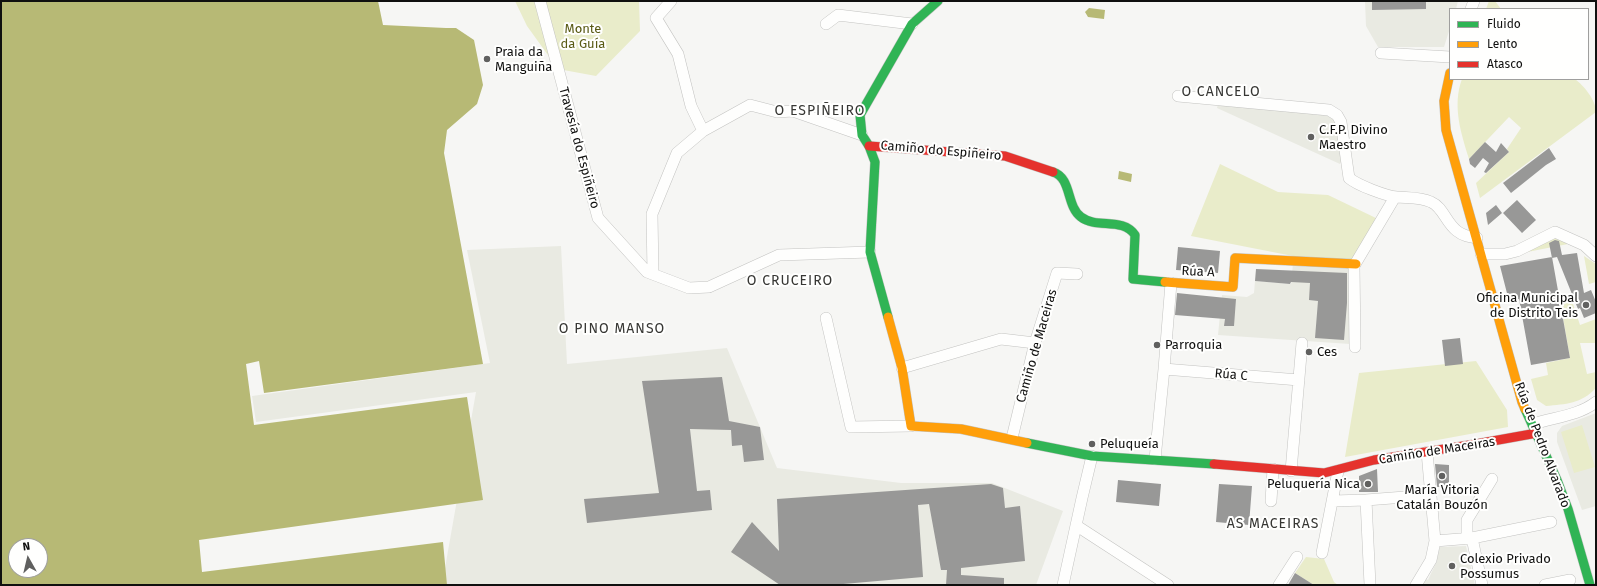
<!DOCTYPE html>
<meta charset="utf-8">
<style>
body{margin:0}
#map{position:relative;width:1597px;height:586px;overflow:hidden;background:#f6f6f4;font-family:"Fira Sans",sans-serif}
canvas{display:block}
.frame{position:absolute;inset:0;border:2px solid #10100f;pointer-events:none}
.legend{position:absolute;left:1449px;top:8px;width:140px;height:72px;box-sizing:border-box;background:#fffffe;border:1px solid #9f9f9e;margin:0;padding:5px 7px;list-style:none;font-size:12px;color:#10100f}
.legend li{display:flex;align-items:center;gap:8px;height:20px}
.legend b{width:20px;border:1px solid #9f9f9e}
.north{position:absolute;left:8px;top:538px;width:40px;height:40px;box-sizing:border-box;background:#fffffe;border:1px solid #9f9f9e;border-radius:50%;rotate:352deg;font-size:11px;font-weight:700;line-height:16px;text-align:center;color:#10100f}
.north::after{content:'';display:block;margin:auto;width:14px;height:18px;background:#60605f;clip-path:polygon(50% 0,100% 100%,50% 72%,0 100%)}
</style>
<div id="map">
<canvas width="1597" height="586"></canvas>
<div class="frame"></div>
<ul class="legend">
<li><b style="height:5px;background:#30b455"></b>Fluido</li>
<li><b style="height:5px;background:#ff9f0a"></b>Lento</li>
<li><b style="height:5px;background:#e5322d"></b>Atasco</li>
</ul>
<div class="north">N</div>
</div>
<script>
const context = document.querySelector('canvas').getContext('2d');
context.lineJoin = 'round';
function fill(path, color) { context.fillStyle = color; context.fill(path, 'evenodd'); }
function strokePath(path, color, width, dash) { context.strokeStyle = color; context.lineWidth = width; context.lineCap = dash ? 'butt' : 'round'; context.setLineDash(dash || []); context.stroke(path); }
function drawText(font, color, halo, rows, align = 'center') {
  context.font = font + ' "Fira Sans",sans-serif'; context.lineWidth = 4; context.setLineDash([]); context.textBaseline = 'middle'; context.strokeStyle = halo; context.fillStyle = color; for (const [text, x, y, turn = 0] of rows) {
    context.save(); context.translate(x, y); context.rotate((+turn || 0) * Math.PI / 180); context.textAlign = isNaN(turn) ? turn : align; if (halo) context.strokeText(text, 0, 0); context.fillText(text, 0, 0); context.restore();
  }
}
const built = new Path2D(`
 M1365,1H1458L1456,9H1450V28L1444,47H1378L1366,26Z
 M1218,104L1331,116L1335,119L1343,157L1340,164L1217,108Z
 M561,246L567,364L727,348L777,468L901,483H992L1063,511L1036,585H442L476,392L256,422L252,396L490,363L467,250Z
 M1293,263L1349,267L1350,344L1218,335L1222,295L1247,297L1254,293L1255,281L1291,284Z
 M1596,413V506L1582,510L1557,442V433L1562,426Z
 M1466,546L1475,585H1419L1424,578L1428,580L1436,563L1440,547Z`);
const green = new Path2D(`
 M515,1H639L640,31L596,76L558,69L527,26Z
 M1489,1H1495L1501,9H1486Z
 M1462,79H1575C1584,86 1596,100 1596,112L1480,198L1476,183L1509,152L1507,149L1521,128L1509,117L1469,159C1461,133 1452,106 1462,79Z
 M1220,164L1278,192L1328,195L1378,219L1349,267L1191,236Z
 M1555,235L1573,243L1517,254Z
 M1584,256L1596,264V282L1589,284Z
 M1571,298L1580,325L1596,319V343H1580L1587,374L1596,372V388C1581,404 1566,404 1546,406L1537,400L1531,379L1548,375L1546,363L1570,358L1560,300Z
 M1476,361L1507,410L1508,427L1345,457L1359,373Z
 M1582,425L1595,467L1574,473L1561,432Z
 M1306,557L1324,559L1334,582L1338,585H1314L1295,573Z`);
const water = new Path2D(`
 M1,1H378L383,25L446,28H456L474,40L483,85L477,104L447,130L444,153L483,364L264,393L259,361L246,364L254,425L467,397L483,500L199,540L202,572L443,542L447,585H1ZM16,546H40V570H16Z
 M1089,8L1105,10L1104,19L1088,17L1085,12Z
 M1119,171L1132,174L1131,182L1118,179Z`);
const building = new Path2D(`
 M1372,1H1426V9L1372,10Z
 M1485,142L1496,152L1501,143L1509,152L1486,173L1484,172L1489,163L1483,158L1475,168L1470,164L1469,159Z
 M1549,148L1556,159L1546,165L1511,193L1503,183Z
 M1517,200L1536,220L1522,233L1503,213Z
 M1496,205L1502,213L1488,225L1486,213Z
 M1555,240L1559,241L1562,255L1577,253L1584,293L1591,290L1596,302V313L1584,318L1580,308L1578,309L1557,257L1552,258L1549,243Z
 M1178,247L1220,251L1218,273L1176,270Z
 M1552,257L1570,358L1531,365L1519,299L1509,301L1500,266Z
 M1256,269L1347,273V303L1344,340L1315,338L1318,301L1309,300L1310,283L1291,282L1290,284L1255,281Z
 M1177,293L1236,299L1234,326H1224L1225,319L1175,315Z
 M1460,338L1463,364L1445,366L1442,340Z
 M722,377L729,421L760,427L764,460L744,462L742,445L732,446L731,430L690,429L697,491L710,490L712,510L587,523L584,499L659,493L642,381Z
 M1435,464L1449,465V487H1437Z
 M1377,469L1378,492H1359V476Z
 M1118,480L1161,484L1159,506L1116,502Z
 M991,484L1003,488L1005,508L1020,506L1025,561L961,568V575L1004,578V585H946L947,570H941L929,504L918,505L923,577L832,585H780L731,552L752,522L779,551L777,499Z
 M1219,484L1252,486L1249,525L1216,522Z
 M1295,573L1314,585H1288Z`);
const street = new Path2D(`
 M540,1L598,218L647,272L689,288L709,287L779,255L870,252
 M671,1L656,18L678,54L691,106L703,131
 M1471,9L1474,1
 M826,24L838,15L912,24
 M1381,53L1450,57
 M1178,96L1329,110L1337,115L1341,122L1349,178C1357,185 1386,196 1397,197C1408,198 1421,197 1431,202C1443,207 1446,223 1457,231C1463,236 1470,237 1477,238
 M1481,254H1505L1517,251L1555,232L1584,245L1596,256
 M653,274L652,214L677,153L703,131L750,105L777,112L793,111L862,135
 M826,318L851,427L911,426
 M1355,347L1354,266L1395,197
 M902,368L1001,339L1035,343
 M1164,369L1299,380
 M1533,424C1554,417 1578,416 1596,402
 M1012,438L1035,343L1057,273L1077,274
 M1155,459L1164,369L1171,283
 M1291,471L1302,343
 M1366,500L1370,585
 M1271,501L1273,469
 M1333,501L1366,500L1431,495
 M1077,526L1168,585
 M1472,538L1482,585
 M1467,539V520L1492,479
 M1435,541L1472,538L1551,522
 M1322,553L1338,471
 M1063,585L1082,498L1092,456
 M1279,585L1297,557
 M1416,585L1431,560L1435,541L1427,452
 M1545,585L1570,580`);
const fast = new Path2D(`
 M1053,172C1072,178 1066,206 1081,217C1097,229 1123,217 1135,235L1133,279L1165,282
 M888,317L870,252L875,162L869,146L862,135L860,115L912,24L938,1
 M1525,409L1557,480L1568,509L1590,585
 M1027,443L1092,456L1214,464`);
const slow = new Path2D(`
 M1450,73L1444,101L1446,130L1522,402L1525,409
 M1165,282L1233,287L1235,258L1356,264
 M888,317L902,368L911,426L961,429L1027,443`);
const jam = new Path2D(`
 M869,146L1005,156L1053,172
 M1214,464L1324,473L1374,460L1476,444L1537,433`);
const markers = [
 [487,59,4,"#60605f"],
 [1311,137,4,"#60605f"],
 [1586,305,4,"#60605f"],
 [1157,345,4,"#60605f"],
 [1309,352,4,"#60605f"],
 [1092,444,4,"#60605f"],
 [1442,476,4,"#60605f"],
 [1368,484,4,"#60605f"],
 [1452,566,4,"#60605f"]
];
const parkNames = [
 ["Monte",583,29],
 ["da Guía",583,44]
];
const poiNames = [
 ["Praia da",495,52],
 ["Manguiña",495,67],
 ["C.F.P. Divino",1319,130],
 ["Maestro",1319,145],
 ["Oficina Municipal",1578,298,"right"],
 ["de Distrito Teis",1578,313,"right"],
 ["Parroquia",1165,345],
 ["Ces",1317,352],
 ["Peluqueía",1100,444],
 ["Peluquería Nica",1360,484,"right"],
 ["María Vitoria",1442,490,"center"],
 ["Catalán Bouzón",1442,505,"center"],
 ["Colexio Privado",1460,559],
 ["Possumus",1460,574]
];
const streetNames = [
 ["Travesía do Espiñeiro",579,148,75],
 ["Camiño do Espiñeiro",941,151,5],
 ["Rúa A",1198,272,3],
 ["Camiño de Maceiras",1037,346,-74],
 ["Rúa C",1231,375,5],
 ["Rúa de Pedro Alvarado",1542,445,69],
 ["Camiño de Maceiras",1437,451,-9]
];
const neighbourhoodNames = [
 ["O CANCELO",1221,92],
 ["O ESPIÑEIRO",820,111],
 ["O CRUCEIRO",790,281],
 ["O PINO MANSO",612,329],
 ["AS MACEIRAS",1273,524]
];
fill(built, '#e9eae2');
fill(green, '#e9ecca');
fill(water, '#b7b975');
fill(building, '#989897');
strokePath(street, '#c3c3c1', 12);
strokePath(fast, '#c3c3c1', 10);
strokePath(slow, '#c3c3c1', 10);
strokePath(jam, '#c3c3c1', 10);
strokePath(street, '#fefefd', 11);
strokePath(fast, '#30b455', 9);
strokePath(slow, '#ff9f0a', 9);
strokePath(jam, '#e5322d', 9);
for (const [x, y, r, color] of markers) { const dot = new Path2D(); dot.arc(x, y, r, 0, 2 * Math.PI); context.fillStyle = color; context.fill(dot); strokePath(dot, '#fffffe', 1.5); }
drawText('13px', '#595a14', '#fffffe', parkNames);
drawText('13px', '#10100f', '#fffffe', poiNames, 'left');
drawText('13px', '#10100f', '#fffffe', streetNames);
context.letterSpacing = '1px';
drawText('14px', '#373734', '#fffffe', neighbourhoodNames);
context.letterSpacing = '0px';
</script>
